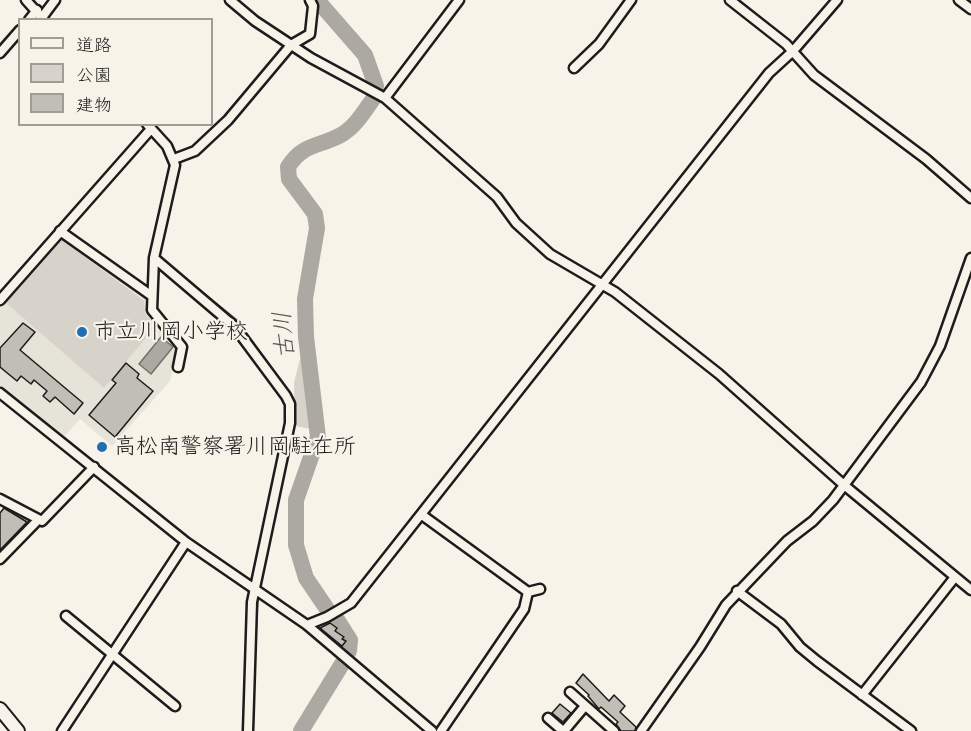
<!DOCTYPE html>
<meta charset="utf-8">
<style>
body{margin:0}
#map{position:relative;width:971px;height:731px;overflow:hidden;background:#f7f3e8;font-family:"Shantell Sans","Klee One",sans-serif}
canvas{display:block}
.legend{position:absolute;left:18px;top:18px;width:195px;height:108px;box-sizing:border-box;background:#f7f3e8;border:2px solid #9f9d96;margin:0;padding:8px 10px;list-style:none;font-size:18px;color:#1c1c1c}
.legend li{display:flex;align-items:center;gap:12px;height:30px}
.legend b{width:30px;border:2px solid #9f9d96}
</style>
<div id="map">
<canvas width="971" height="731"></canvas>
<ul class="legend">
<li><b style="height:8px;background:#f7f3e8"></b>道路</li>
<li><b style="height:16px;background:#d7d3cb"></b>公園</li>
<li><b style="height:16px;background:#c0beb5"></b>建物</li>
</ul>
</div>
<script>
const context = document.querySelector('canvas').getContext('2d');
context.lineJoin = 'round';
function fill(path, color) { context.fillStyle = color; context.fill(path, 'evenodd'); }
function strokePath(path, color, width, dash) { context.strokeStyle = color; context.lineWidth = width; context.lineCap = dash ? 'butt' : 'round'; context.setLineDash(dash || []); context.stroke(path); }
function drawText(font, color, halo, rows, align = 'center') {
  context.font = font + ' "Shantell Sans","Klee One",sans-serif'; context.lineWidth = 4.5; context.setLineDash([]); context.textBaseline = 'middle'; context.strokeStyle = halo; context.fillStyle = color; for (const [text, x, y, turn = 0] of rows) {
    context.save(); context.translate(x, y); context.rotate((+turn || 0) * Math.PI / 180); context.textAlign = isNaN(turn) ? turn : align; if (halo) context.strokeText(text, 0, 0); context.fillText(text, 0, 0); context.restore();
  }
}
const built = new Path2D(`
 M62,235L149,300L152,317L178,347L170,381L112,446L80,419L63,438L0,387V306Z`);
const green = new Path2D(`
 M61,239L144,301L145,313L155,327L104,388L6,303Z
 M301,355L305,357L315,429L313,435L311,429L295,426L294,383Z`);
const water = new Path2D(`
 M161,337L173,347L151,374L139,364Z`);
const stream = new Path2D(`
 M156,128L177,155
 M185,279L237,321L280,381
 M255,641L257,601`);
const river = new Path2D(`
 M317,0L365,55L376,86
 M327,609L306,578L296,545V500L318,437L306,337L305,299L317,228L315,214L289,179L288,167C303,143 319,147 341,135C355,127 364,112 373,99
 M338,621L350,640L349,651
 M301,731L342,664`);
const building = new Path2D(`
 M23,323L35,332L20,350L83,403L74,414L55,397L50,402L43,396L47,391L34,380L31,384L21,376L17,381L0,367V348Z
 M126,363L139,374L137,378L153,391L115,437L89,415L116,383L112,380Z
 M4,508L27,522L0,550V513Z
 M330,623L337,628L335,631L344,637L342,639L346,641L342,646L320,628Z
 M583,674L609,701L614,695L625,706L620,712L636,727L635,731H621L616,724L618,722L601,707L599,709L588,696L589,695L576,683Z
 M560,704L571,713L563,722L552,713Z`);
const street = new Path2D(`
 M26,0L44,20
 M230,0L255,21L311,58L385,98L497,197L516,223L550,254L615,292L719,374L844,485L971,590
 M730,0L786,44L814,75L926,159L971,198
 M959,0L971,9
 M43,16L55,0
 M29,20L37,10
 M0,53L20,30
 M574,68L599,44L631,0
 M385,98L459,0
 M147,124L167,146L175,165L154,258L234,326L286,396L290,404V423L252,602L248,731
 M174,159L195,151L228,120L291,45L310,34L313,6L310,0
 M60,231L152,296
 M154,258L152,310L182,347L178,367
 M0,300L151,129
 M0,393L186,542L307,625L432,731
 M0,499L42,521L94,467
 M422,515L528,592L540,589
 M0,559L38,520
 M737,591L781,624L800,647L817,661L911,731
 M66,616L175,706
 M307,625L327,617L351,603L769,73L793,51L837,0
 M570,692L614,731
 M862,695L955,577
 M548,718L563,731
 M62,731L186,542
 M441,731L524,609L528,592
 M564,731L585,706
 M641,731L700,647L726,605L787,541L813,521L833,500L921,382L940,346L971,258`);
const secondary = new Path2D(`
 M0,709L18,731`);
const markers = [
 [82,332,6,"#1f6fb2"],
 [102,447,6,"#1f6fb2"]
];
const poiNames = [
 ["市立川岡小学校",94,332],
 ["高松南警察署川岡駐在所",114,447]
];
const waterNames = [
 ["古川",285,335,-95]
];
fill(built, '#e6e3d9');
fill(green, '#d7d3cb');
fill(water, '#aca9a2');
strokePath(water, '#72716c', 1.5);
strokePath(stream, '#72716c', 3);
strokePath(river, '#aca9a2', 16);
fill(building, '#c0beb5');
strokePath(building, '#1c1c1c', 1.5);
strokePath(street, '#1c1c1c', 13);
strokePath(secondary, '#1c1c1c', 16);
strokePath(street, '#f7f3e8', 8);
strokePath(secondary, '#f7f3e8', 12);
for (const [x, y, r, color] of markers) { const dot = new Path2D(); dot.arc(x, y, r, 0, 2 * Math.PI); context.fillStyle = color; context.fill(dot); strokePath(dot, '#f7f3e8', 2); }
drawText('22px', '#1c1c1c', '#f7f3e8', poiNames, 'left');
drawText('italic 24px', '#565452', '#f7f3e8', waterNames);
</script>
